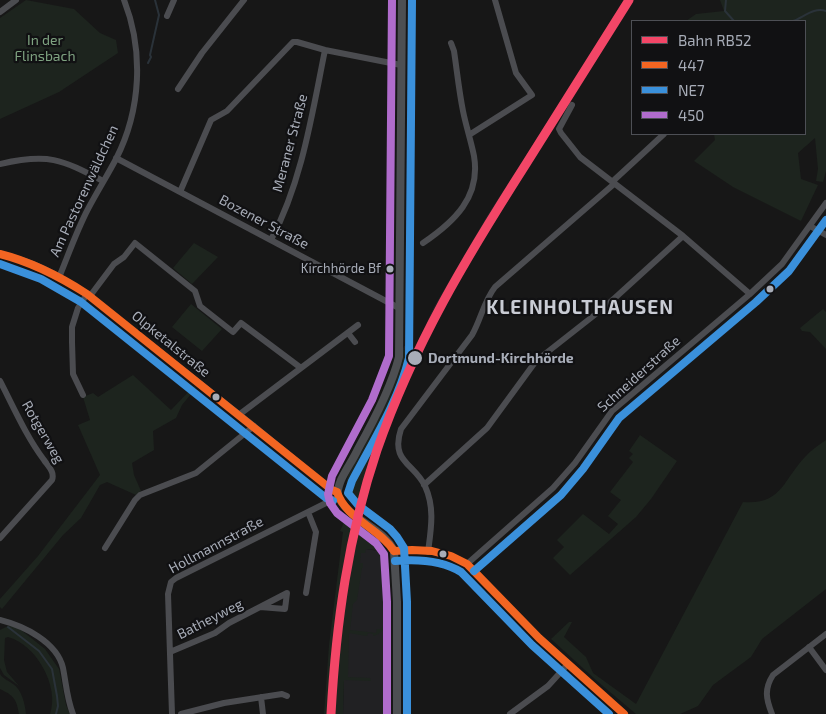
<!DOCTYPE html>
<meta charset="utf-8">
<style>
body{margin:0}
#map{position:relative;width:826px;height:714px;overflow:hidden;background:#171717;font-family:"Exo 2",sans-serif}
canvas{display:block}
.legend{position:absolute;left:631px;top:20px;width:175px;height:115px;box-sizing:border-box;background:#111113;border:1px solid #4d4f55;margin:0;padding:6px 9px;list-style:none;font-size:15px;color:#a8adb8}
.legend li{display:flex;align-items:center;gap:10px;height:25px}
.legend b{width:25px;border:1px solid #4d4f55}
</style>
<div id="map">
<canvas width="826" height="714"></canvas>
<ul class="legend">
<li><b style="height:6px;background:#f34667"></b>Bahn RB52</li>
<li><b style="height:6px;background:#f26522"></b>447</li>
<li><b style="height:6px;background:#3a90db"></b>NE7</li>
<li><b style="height:6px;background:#b06ccc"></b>450</li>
</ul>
</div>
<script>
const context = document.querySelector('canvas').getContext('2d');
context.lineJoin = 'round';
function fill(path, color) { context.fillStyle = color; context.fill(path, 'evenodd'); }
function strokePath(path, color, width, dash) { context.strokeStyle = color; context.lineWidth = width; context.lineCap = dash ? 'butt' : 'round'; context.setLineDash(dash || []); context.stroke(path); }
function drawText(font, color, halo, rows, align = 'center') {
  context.font = font + ' "Exo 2",sans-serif'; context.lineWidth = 4.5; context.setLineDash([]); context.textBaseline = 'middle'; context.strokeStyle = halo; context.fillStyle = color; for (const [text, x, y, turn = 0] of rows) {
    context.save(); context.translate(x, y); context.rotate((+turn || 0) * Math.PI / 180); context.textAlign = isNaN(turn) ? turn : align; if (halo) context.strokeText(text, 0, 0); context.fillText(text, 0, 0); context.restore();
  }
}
const built = new Path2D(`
 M626,0H634L475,250L448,297L420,351L382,445L362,513L356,509L366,475L389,406L411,355L403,349L404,346L415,348L434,307L487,216Z
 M353,520L359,524L350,567L342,620L336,673L334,714H328L336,627L344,569Z
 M360,548L385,552L389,565L388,599H390L391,633L390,714H343L344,680L348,634Z`);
const green = new Path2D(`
 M26,0L74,9L100,33L116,40L118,53L59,92L0,119V18Z
 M720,0H826V171L823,182L816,181L818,169L815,138L798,153L801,179L818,185L801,221L733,187L694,161L715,140L714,134H805V21H686L696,14L724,11Z
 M194,243L218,257L192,284L173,268Z
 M191,304L222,329L202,351L172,327Z
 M823,309L826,312V349L810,332L802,331L800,328Z
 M403,349L411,355L389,406L356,509C349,501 345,491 347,480C348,471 357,461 361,453C376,423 399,382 403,349Z
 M133,375L171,410L194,386L196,388L182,405L176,418L153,431L154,450L132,463L134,475L141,491L136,495L107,482L100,485L81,518L63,535L2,609L0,607V599L38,556L100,475L78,425L90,420L83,397L93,393L98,397Z
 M640,435L677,461L651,499L636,517L570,575L553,558L564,547L557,540L583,514L609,534L618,524L608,516L621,500L610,492L633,462L629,458L633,454L629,451Z
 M826,440V589L762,639L751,657L713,685L698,706L680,714H636L597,681L551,639L569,622H572L564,637L586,657L593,673L636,704L743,502C782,505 783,480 805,457C811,450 819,445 826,440Z
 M347,516L353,520C341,584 330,649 328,714H324L329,645L343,532L340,531Z
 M359,524C377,537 389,552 389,575H387L388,568L385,566L389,565L386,556L382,557L383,551L366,549L365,553H361L360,563H363V568H362L357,600L353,604L350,630L376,633L377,629H380L390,619V621C385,627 381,635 373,636V634L368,633L367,636L349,633L348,677L370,678L371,681L344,680L343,714H333C335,650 346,586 359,524Z
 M8,626H16L45,649L59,669L66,705L70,714H50C60,687 36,644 8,637L5,638L4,660L7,672L19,686L4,675L0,668V630Z
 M390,629L391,632V686L385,677V640Z
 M0,674C3,679 8,680 13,684C22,690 25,704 26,714H19C16,698 14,696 0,689Z`);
const stream = new Path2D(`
 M726,0L725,11L734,21
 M793,21C804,17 814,7 826,11
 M148,63L151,57L150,55L159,15L155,0
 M8,627L39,651L52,669L57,696L58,706L56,714`);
const minor = new Path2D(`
 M0,12L16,0
 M167,16L174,0
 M178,89L202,53L244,0
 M572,105L559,129L561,133L580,157L683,236L750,294
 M469,135L532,95L516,73L495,0
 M116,158L399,308
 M0,164C48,153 61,159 103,181
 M612,182L664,134
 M180,192L211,120L227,111L293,42H297L325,50L401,65
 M810,226L826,235
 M271,240C302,182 312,114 325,50
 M423,243C454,222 481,197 474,156C471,141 466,126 463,111C459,91 457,71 454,51L451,43
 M0,254C35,262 57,274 87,294L254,426L332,490L337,492
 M60,275C69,253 77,230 88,209C97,192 107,176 116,159C141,110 144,51 124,0
 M90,296L114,264L124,257L135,243L195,291L200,306L233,332L241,323L301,368
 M348,333L355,342
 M0,381C14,408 26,436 44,460C48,466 55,472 52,480L0,538
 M83,395L73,374L72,342V327L78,308L87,294
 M240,414L358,325
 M424,485L487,428L536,361L606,306L683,236
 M105,548L135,500L140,495L196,473L254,426
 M394,551C416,548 448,551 467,564L539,638L624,714
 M428,552C431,529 435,508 425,486C414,463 390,462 401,429L472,335C481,319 484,301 495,287L614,184
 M467,564L553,488L575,463L612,411L750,294L782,264L826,203
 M306,593L316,532L308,512
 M0,620C24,626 57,642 63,668C66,683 67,699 73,714
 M809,647L826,670
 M170,652L215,633L229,623L260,607L285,609L287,593L260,607
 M261,697L263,714
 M172,714L168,594L171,582L176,578L338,497
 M181,714L224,703L282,694L287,696
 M510,714L548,686L568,664
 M772,714C766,699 764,689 773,675L826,634`);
const major = new Path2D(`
 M397,714V602L394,551C383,527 351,521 339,498C336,493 339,485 341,480C346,469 353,460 358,449C372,424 392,385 399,357L402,0`);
const bus1 = new Path2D(`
 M0,254C32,262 59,276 87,294L332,490L337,492
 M337,492C346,519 379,528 394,551
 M394,551L412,550L432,551L451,556L467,564L539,638L624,714`);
const bus2 = new Path2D(`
 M0,264L41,279L81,302L326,498L333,501
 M395,561C418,559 441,560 461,572L532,645L609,714
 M474,571L561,495L583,469L619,418L756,302L789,271L826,220
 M407,714V602L404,548L397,537L390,529L358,505L348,493L352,481C373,441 398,402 409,358L412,0`);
const bus3 = new Path2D(`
 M387,714V602L384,554L376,543L337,513L330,503L328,494L332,476L372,400L389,356L392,0`);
const rail1 = new Path2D(`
 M331,714C336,624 348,536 377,450C414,344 466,258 526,164C560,109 595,55 629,0`);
const markers = [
 [390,269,4.5,"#a8adb8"],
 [770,289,4.5,"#a8adb8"],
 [415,358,8,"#a8adb8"],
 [216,397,4.5,"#a8adb8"],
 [443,554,4.5,"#a8adb8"]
];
const busNames = [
 ["Kirchhörde Bf",381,269]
];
const parkNames = [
 ["In der",45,40],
 ["Flinsbach",45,56]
];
const streetNames = [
 ["Meraner Straße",290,143,-75],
 ["Am Pastorenwäldchen",84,191,-65],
 ["Bozener Straße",264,222,28],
 ["Olpketalstraße",171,344,39],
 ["Schneiderstraße",639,374,-42],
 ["Rotgerweg",43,432,60],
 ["Hollmannstraße",216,545,-28],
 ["Batheyweg",210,619,-27]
];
const stopNames = [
 ["Dortmund-Kirchhörde",428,358]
];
const districtNames = [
 ["KLEINHOLTHAUSEN",580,308]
];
fill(built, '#212123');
fill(green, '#1d241e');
strokePath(stream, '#2a3239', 2);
strokePath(minor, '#4b4c50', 6);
strokePath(major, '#4d4f52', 8);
strokePath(bus1, '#f26522', 8);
strokePath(bus2, '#3a90db', 8);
strokePath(bus3, '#b06ccc', 8);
strokePath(rail1, '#f34667', 9);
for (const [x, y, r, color] of markers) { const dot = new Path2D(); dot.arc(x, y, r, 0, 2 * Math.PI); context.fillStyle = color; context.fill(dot); strokePath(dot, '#111113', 2); }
drawText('13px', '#a8adb8', '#111113', busNames, 'right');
drawText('14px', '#7fa381', '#111113', parkNames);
drawText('14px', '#a8adb8', '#111113', streetNames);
drawText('bold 14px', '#a8adb8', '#111113', stopNames, 'left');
context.letterSpacing = '1px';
drawText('bold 19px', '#c9ccd4', '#111113', districtNames);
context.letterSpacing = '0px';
</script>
